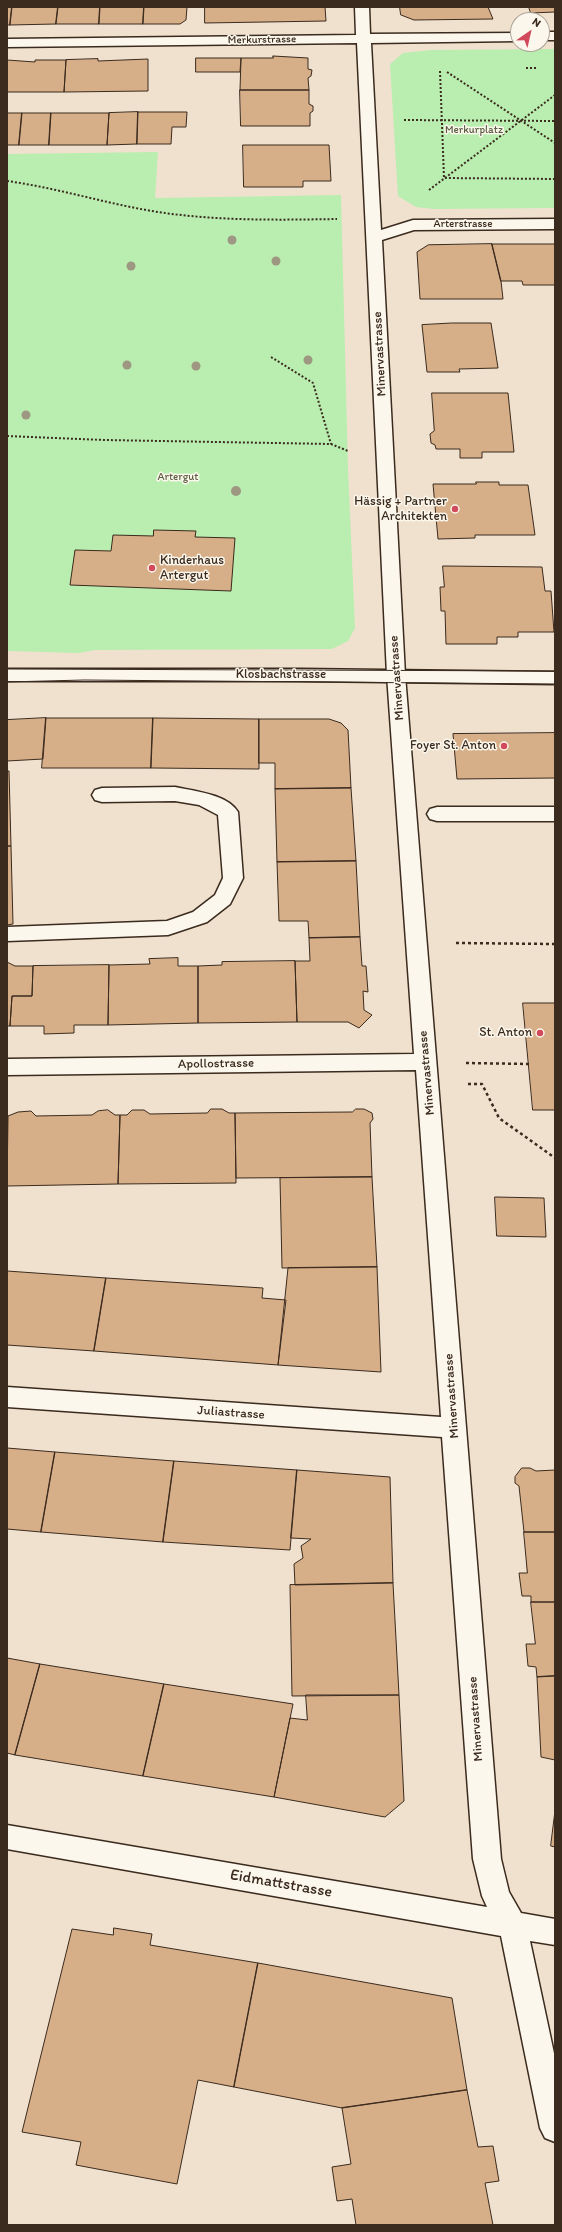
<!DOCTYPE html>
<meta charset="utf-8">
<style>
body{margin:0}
#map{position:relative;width:562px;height:2232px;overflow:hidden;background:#f0e1ce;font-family:Itim,sans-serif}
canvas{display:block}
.frame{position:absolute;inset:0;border:8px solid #3b2a1e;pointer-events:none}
.north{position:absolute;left:510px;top:12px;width:40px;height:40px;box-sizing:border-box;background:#fbf7ec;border:1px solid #aea59a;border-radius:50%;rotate:34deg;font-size:11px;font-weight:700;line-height:16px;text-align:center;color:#3b2a1e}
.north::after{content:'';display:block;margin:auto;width:14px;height:18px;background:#d1495b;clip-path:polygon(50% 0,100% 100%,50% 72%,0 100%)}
</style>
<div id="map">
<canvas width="562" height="2232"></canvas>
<div class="frame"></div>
<div class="north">N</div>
</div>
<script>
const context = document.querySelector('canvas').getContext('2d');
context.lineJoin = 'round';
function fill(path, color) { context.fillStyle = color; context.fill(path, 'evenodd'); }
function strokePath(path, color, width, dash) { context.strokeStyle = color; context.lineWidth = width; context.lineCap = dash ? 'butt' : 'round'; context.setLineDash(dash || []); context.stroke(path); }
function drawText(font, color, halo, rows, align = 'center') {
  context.font = font + ' Itim,sans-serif'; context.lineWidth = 3; context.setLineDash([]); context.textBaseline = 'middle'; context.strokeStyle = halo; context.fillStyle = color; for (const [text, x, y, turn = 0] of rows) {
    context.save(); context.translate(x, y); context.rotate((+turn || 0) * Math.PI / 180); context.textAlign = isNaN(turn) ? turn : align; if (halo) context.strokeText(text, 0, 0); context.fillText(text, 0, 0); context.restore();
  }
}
const green = new Path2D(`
 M555,49V208L434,209L416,207L398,196L390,64L403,53L432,50Z
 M158,152L155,198L341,195L348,469L355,628L348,641L332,649L95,650L79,653L7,651V154Z`);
const building = new Path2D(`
 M7,7H12L10,25H7Z
 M12,7H58L56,24L10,25Z
 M58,7H100L99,24H56Z
 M100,7H144L143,24H99Z
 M144,7H187L186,20L180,24H143Z
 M205,7H325L326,21L205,23Z
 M400,7H488L493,19L414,20L401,15Z
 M529,7H555V12L531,13Z
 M273,56L308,58V69L312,70L311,76L308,78L309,90H240L241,58H273Z
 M196,58H241L240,72H196Z
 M98,59V61L148,59V91L64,92L66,60Z
 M7,60L35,62V60H66L64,92H7Z
 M240,90H309V104L313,106V111L310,113V126H241Z
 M138,112L137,144L107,145L109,113Z
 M138,112H187L186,127H172L171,144H137Z
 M7,113H22L19,145H7Z
 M22,113H51L49,145H19Z
 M51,113H109L107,145H49Z
 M243,145H329L331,181H303V187H244Z
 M492,244L501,281L503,299H420L417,252L428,245Z
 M492,244H555V285H523L522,281H501Z
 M452,323H491L498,368L459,369L460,372H427L422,325Z
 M432,393H508L514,452H482V458H460V449H436L435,445L431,443L430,434L434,431Z
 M476,482H499V485H528L535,535H475V538L438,539L433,484H476Z
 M154,530L196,531L195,537L235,538L231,591L70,585L75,550L111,551L113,535L153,536Z
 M443,566L542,567L545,591H551L554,632H518V637H497V644H446L445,611H441L440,587H444Z
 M46,718L43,759L7,761V720Z
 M46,718H153L151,768H42Z
 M153,718L259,719V769L151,768Z
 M259,719H329L341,723L348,730L351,788L275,789V763H259Z
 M555,733V778L457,779L453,734Z
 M7,771H9L11,846H7Z
 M351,788L356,861L277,862L275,789Z
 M7,846H11L13,924L7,925Z
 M356,861L360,937L309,938L308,921H279L277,862Z
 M360,937L362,966H366L368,992L363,991L364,1010L372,1015L359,1028L348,1022H297L295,961H310L309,938Z
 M178,958V966H198V1023L108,1025L109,965L150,964L149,959Z
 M295,961L297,1022L198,1023V966L222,965V962Z
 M7,962L15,966H33L32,996H12L10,1026H7Z
 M109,965L108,1025H74V1033L44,1034V1026H10L12,996H32L33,966Z
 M523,1003H555V1110H533Z
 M211,1109H222L229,1113H235L236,1183L118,1184L120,1115H127L132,1110H144L150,1114L207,1113Z
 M356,1109H364L372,1113L373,1119L370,1123L372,1177L236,1178L235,1113L352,1112Z
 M108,1110L115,1115H120L118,1184L7,1186L8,1116L18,1112L31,1111L36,1116L92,1115L98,1111Z
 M372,1177L377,1267L282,1268L280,1178Z
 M495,1197L544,1198L546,1237L497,1236Z
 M377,1267L381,1372L278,1365L288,1268Z
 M7,1271L106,1278L94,1351L7,1345Z
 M106,1278L263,1288L262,1298L286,1300L278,1365L94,1351Z
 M7,1448L55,1452L41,1532L7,1529Z
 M55,1452L174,1461L163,1542L41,1532Z
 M174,1461L297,1470L290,1550L163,1542Z
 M522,1468H530L536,1471L555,1470V1532H524L519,1486L515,1483V1477Z
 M297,1470L390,1477L393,1583L295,1585L294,1564L303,1558L301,1546L311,1539L291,1538Z
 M524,1532H555V1602H531V1596H522L519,1573H527Z
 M393,1583L399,1695L292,1696L290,1585Z
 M531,1602H555V1676L537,1677L536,1667L528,1666L526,1644H535Z
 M7,1658L40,1664L15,1755L7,1753Z
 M40,1664L164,1684L143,1776L15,1755Z
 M555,1676V1760L541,1757L537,1677Z
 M164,1684L293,1704L274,1797L143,1776Z
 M306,1695H399L404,1801L385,1817L274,1797L290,1718L307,1720Z
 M555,1811V1847L551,1846Z
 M114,1928L152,1934L150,1945L258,1963L234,2087L198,2080L177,2184L76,2165L81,2142L22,2132L72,1929L113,1935Z
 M258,1963L452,1998L467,2090L342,2108L234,2087Z
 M467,2090L478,2147L493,2146L499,2181L485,2183L493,2225H356L352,2199L337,2201L332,2167L351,2164L342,2108Z`);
const pathFar1 = new Path2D(`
 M526,68H537
 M440,71L444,178L555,179
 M447,72L555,143
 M404,120L555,121
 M7,181C58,188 107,204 158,212C217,221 278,220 337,219
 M429,190L555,95
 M271,357L313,383L331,444
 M7,436L104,440L331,444L348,451`);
const path = new Path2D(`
 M456,943L555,944
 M466,1063L529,1064
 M468,1084H482L499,1118L555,1158`);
const lane = new Path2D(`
 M175,787C194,791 227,794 238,812L243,878L230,904L207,922L168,935L7,941V927L167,921L193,912L215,895L223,878L218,815L199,805L175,801L102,802L95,800L92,795L95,790L102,788Z
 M437,807H555V821H437L430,819L427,814L430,809Z`);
const street = new Path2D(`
 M355,7H369L370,34L518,33V41L371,43L381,230L413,220L555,219V229L414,230L382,240L405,675L501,1859L509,1892L521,1913L555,1919V1945L530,1941L555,2058V2142L545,2138L540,2128L501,1936L7,1849V1825L487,1907L482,1896L473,1859L442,1437L7,1407V1387L441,1417L416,1070L7,1075V1059L414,1054L387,675L357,43L7,47V39L356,35Z
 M542,32H555V40H542Z`);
const secondary = new Path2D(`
 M7,669H300L555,672V684L300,681H7Z`);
const tram = new Path2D(`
 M7,669L555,671
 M7,682L84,680L555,684`);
const trees = [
 [232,240,4.5],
 [276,261,4.5],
 [131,266,4.5],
 [308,360,4.5],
 [127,365,4.5],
 [196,366,4.5],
 [26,415,4.5],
 [236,491,5]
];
const markers = [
 [455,509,4,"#d1495b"],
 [152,568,4,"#d1495b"],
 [504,746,4,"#d1495b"],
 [540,1033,4,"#d1495b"]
];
const farStreetnames = [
 ["Merkurstrasse",262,40,-1],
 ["Arterstrasse",463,224]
];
const farParknames = [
 ["Merkurplatz",474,130],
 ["Artergut",178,477]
];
const streetNames = [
 ["Minervastrasse",380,354,-93],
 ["Klosbachstrasse",281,675],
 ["Minervastrasse",397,678,-94],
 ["Apollostrasse",216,1064,-1],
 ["Minervastrasse",427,1073,-95],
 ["Minervastrasse",452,1396,-94],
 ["Juliastrasse",231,1413,4],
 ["Minervastrasse",476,1719,-94]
];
const poiNames = [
 ["Hässig + Partner",447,502],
 ["Architekten",447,517],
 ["Kinderhaus",160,561,"left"],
 ["Artergut",160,576,"left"],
 ["Foyer St. Anton",496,746],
 ["St. Anton",532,1033]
];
const nearStreetnames = [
 ["Eidmattstrasse",281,1884,10]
];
fill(green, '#b9eeb0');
fill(building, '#d6ae87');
strokePath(building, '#3b2a1e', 1);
strokePath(lane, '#3b2a1e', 3);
strokePath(street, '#3b2a1e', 3);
strokePath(secondary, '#3b2a1e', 3);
strokePath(pathFar1, '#3b2a1e', 2, [2, 2]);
strokePath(path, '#3b2a1e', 2.5, [3, 3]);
fill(lane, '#fbf7ec');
fill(street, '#fbf7ec');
fill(secondary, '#fbf7ec');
strokePath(tram, '#3b2a1e', 1);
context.fillStyle = '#9e9781';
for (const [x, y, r] of trees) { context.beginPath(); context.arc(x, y, r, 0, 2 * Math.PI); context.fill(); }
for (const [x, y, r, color] of markers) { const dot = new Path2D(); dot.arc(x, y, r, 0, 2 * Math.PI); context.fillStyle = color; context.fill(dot); strokePath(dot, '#fbf7ec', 1.5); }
drawText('11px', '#3b2a1e', '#fbf7ec', farStreetnames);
drawText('11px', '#5a5b42', '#fbf7ec', farParknames);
drawText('13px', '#3b2a1e', '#fbf7ec', streetNames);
drawText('13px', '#3b2a1e', '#fbf7ec', poiNames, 'right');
drawText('16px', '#3b2a1e', '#fbf7ec', nearStreetnames);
</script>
